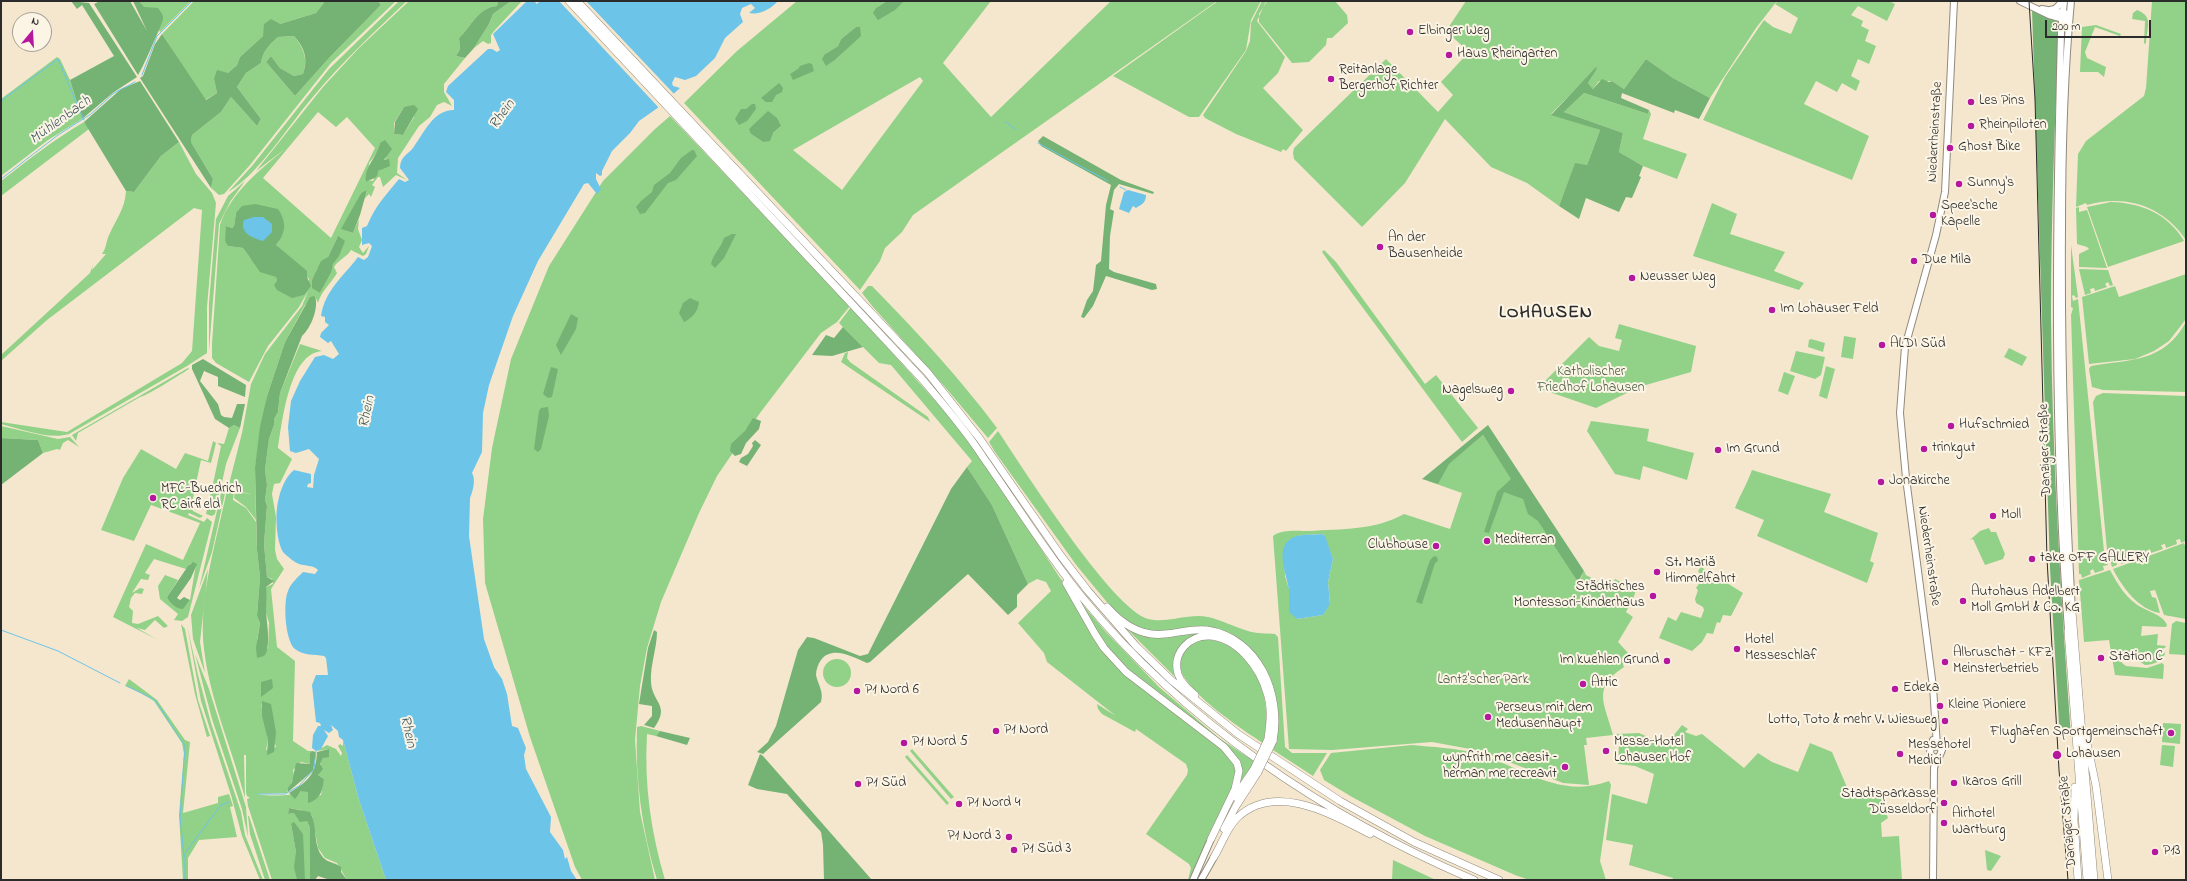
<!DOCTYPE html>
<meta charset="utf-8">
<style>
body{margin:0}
#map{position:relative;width:2187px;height:881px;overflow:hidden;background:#f5e7ce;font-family:"Indie Flower",sans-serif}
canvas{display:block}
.frame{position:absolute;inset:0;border:2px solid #2b2b2b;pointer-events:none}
.north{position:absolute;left:12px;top:12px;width:40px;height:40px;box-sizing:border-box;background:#fcf5e5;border:1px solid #a8a49b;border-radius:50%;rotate:18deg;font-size:11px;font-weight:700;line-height:16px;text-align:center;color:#2b2b2b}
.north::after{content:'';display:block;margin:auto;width:14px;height:18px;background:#b5179e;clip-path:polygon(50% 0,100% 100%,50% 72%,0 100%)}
.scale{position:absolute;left:2045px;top:20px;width:106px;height:18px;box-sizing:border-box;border:2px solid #2b2b2b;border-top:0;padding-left:5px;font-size:12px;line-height:14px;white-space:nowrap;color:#2b2b2b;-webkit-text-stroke:3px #fcf5e5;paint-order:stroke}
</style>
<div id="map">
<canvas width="2187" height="881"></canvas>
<div class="frame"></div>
<div class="north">N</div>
<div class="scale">200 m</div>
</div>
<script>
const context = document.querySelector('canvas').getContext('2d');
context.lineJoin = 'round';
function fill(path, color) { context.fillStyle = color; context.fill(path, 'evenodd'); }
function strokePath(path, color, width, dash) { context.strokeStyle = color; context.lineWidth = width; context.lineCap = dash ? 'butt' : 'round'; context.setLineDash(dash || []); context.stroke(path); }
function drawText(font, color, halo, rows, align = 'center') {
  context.font = font + ' "Indie Flower",sans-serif'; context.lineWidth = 4; context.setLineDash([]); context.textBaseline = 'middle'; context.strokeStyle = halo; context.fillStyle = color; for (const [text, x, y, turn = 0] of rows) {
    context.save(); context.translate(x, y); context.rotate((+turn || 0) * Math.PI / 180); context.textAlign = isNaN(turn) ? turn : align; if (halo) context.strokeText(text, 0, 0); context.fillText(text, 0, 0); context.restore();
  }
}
const green = new Path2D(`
 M139,1H191L160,32Z
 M194,1H325L316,13L280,24L263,36L240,57L237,65L228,73L214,79L217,93L205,100L162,34Z
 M378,1H396L331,63L250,165L224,194L219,195L211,188L213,179L191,142L192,135L221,112L231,97L257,126L261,119L237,87L246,73L261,63C263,51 269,45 278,37L294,36C304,48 308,59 303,74L294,76L280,68L271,56L266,62L295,96L330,57L381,5Z
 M399,1H407C374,32 342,62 312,98C288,126 259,174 228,192L252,166L329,69Z
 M409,1H498L497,6C478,7 471,27 459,38L460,49L456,56L465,58L444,84V92L452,106L444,102L437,105L430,117L419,126L398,158L397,173L407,180L396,175L383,187L380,177H378L372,185L375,187L371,197L369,194L364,199L367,191L361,193L342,229L353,233L359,219L358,229L362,240L359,247L363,253L369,246L366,254L363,256L351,250C347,257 338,260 334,267L337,273C330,285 321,291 318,303L315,296L305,305L285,342L267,396L255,467L256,520L246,507L234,498L235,491L253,495L228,488L242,433L251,384L265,354L302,306L308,291L299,307L268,346L249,382L216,363L212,358V344L220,225C231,192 260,170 285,149L256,171L323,87L359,48ZM404,107L414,117L403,135L394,134V123ZM318,112L336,127L347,117L375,148L331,238L263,178ZM380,143L387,154L383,168L378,171L373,181L368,180L369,163L379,150ZM236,213L279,241L276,245L309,279C309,291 306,293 296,297L277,281L276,277L250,258L243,248L228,246L226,226L232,228L234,226ZM337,238L344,242L331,268V273L320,293L312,280L316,274L317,269L328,257Z
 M511,1H522L495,30L491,35V43L488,44L483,41L474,48L489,24L493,14Z
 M797,1H887L876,8L904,1H991L943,63L991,117L1111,1H1217L913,215L902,232L885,248L880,261L860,290L684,103L737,51ZM856,27L842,53L836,59L825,54L838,46L841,39ZM920,77L923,81L842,190L793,150ZM781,126L763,142L751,134Z
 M1218,1H1261L1251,20L1246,50L1199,117H1189L1113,76Z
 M1262,1H1266L1257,21L1285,57L1278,73L1263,88L1303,130L1286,151L1283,149L1281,152L1236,134L1205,118L1203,115L1246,51L1250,41L1251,23Z
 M1267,1H1335L1347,15L1348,23L1332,38H1327L1326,45L1309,62L1292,63L1259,22V14Z
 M1466,1H1777L1756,28L1710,98L1673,78L1646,59L1624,89L1612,81H1599L1593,89L1588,83L1597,69L1596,68L1551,114L1600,130L1587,165L1575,164L1559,206L1527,183L1491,167L1445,119L1405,183L1362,227L1294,159L1293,153L1294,148L1386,59L1438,112L1453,95L1441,82L1469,52L1446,31Z
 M1778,1H1889L1895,4L1887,21L1858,6L1851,15L1863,21L1861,26L1869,30L1865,41L1876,46L1869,64L1858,59L1851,76L1860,81L1856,91L1842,83L1837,92L1816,81L1804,104L1869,136L1852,180L1703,120L1725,77L1764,20L1773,27L1791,34L1798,18L1775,4Z
 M2152,1H2186V240C2163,206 2126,194 2087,205L2086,203L2076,207L2078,154L2086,141L2144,96L2146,88Z
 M2137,10C2154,17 2147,27 2146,43L2144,44L2145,21L2132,19L2133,13Z
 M2096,25L2121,34L2120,36L2095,27L2085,52L2087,58L2106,67L2104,77L2098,72H2080L2082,27Z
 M57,57L60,59L70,80L82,119L48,140L1,176V99Z
 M1584,93L1648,114L1649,110L1651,114L1643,139L1687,154L1677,179L1643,166L1619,152L1623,133L1564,112Z
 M670,116L850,306L837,322L821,333L760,413L717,476L699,513L661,602L647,648L640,686L635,740L640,812L655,880H582L575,867L530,737L485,583L483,519L492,448L511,359L549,266L603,181L655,129Z
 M84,122L89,129L1,196V181C28,160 55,139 84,122Z
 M179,142L196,174L212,193L216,203L207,307V353L187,366L69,434C49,440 21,429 1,424V422L67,432L182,363L192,351L202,210L194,208L47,320L1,361V355L90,273L93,265L92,270L106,254H102C107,247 106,240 110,233C117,218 125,208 126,191L134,192L161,156Z
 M245,181L230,202L219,224L209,351V303L216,219L228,196Z
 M2111,202C2142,203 2168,214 2184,241L2108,267L2087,207Z
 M1712,203L1737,214L1730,234L1785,252L1774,271L1804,283L1799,290L1693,256Z
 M2079,207V212L2087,210L2107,268L2079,267V254L2089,249L2087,247L2077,244L2076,208Z
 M2071,245L2078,297L2076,298L2074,295L2072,296L2073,301L2078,299L2104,551L2108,565L2103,566L2104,570L2095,573L2093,569L2090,571L2091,574L2082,578L2081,574H2079L2071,315L2073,308L2071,307Z
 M1324,250L1336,262L1425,384L1436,375L1478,428L1462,442L1332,266L1322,252Z
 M2079,269L2108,270L2113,285L2110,286L2108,282L2105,284L2107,287L2095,291L2094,288L2090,289L2091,293L2085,295Z
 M2186,274V319L2169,341L2154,351L2135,359L2089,364L2082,297L2115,286L2119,297Z
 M868,286H872C916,331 959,377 997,428L988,438L945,387L873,307L862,293Z
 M851,307L949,416L986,464L1060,578L1106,632L1159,687L1219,738L1255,762L1226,801L1207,838L1204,852L1190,880H1188L1191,868L1189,864L1146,834L1187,775L1188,770L1186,764L1136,729L1135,732L1102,714L1098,709L1097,704L1116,716L1047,662L1044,653L1018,623L1051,591L1046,582L1037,579L1028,584L992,505L967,467L972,461L891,365L879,363L839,323Z
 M2186,322V392L2103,390L2092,387L2089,369L2091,366C2131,359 2163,363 2186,322Z
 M1619,324L1696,346L1691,372L1639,387L1596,408L1538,388L1589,337L1599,346L1619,351L1622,340L1615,338Z
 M1844,336L1856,338L1853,359L1841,357Z
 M1811,339L1825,343L1823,352L1808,347L1809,340Z
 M300,344L322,351C289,353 282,423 278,448L292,459L280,483L274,484L272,494L276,517L275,550L277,559L284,569L271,589L277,647L295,661L293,741L308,751H312L310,753V764L301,762L293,770L294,776L287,793L257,794C272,797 285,795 299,794L301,791L305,790L308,792L309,799L321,795L324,779L318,775L321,761L329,749L317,751L327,745L336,749L341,756L342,753L338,746L340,744L343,746V740L359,800L386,880H347L337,863L325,858L318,848L312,815L301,810L289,808L288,814L294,813L307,821L310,828V880H305L303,877V834L291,824L296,852L297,880H272L248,806L247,799L250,798L247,796L246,793V755H244L245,798C232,748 210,701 204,649C198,598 217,539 227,490L234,491L233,500L246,508L256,522L257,550L260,577L257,616L260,623L257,640L268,649L269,623L265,609L266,587L273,584L272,579L267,577L264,544L267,506L265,500L267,485L265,470L269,439L274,425V419L278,412L280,393ZM261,703L276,747L266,750L268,740Z
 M2009,348L2027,357L2022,366L2004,357Z
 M1796,351L1825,357L1821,375L1815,379L1790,371Z
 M848,352L847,358L850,362L928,417L930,422L841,362L845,353Z
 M1826,366L1835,369L1827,399L1819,396Z
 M188,368L189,369C179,375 147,396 140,397L78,433L76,441L72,435Z
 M1784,372L1795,376L1788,395L1778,391Z
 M2103,393L2186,396V541L2181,543L2180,539L2176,540L2177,544L2166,548L2165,544L2161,545L2163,549L2151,553L2150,549L2146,551L2147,554L2136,558L2134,555L2131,556L2132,559L2121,564L2120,560L2116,561L2117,565L2112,567L2107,550L2093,402L2096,396Z
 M1591,421L1649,429L1647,441L1694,453L1687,480L1643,466L1640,480L1615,474L1587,431Z
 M234,425L240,428L226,464L221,487L213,484L221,446L217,443L224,444L229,428Z
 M1,426L58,439L70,437L79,447L68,440L63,443L60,450L57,449L43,453L38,440L1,438Z
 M998,431C1023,468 1111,608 1148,619C1167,624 1188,613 1208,617C1222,620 1234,627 1248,631C1257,634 1266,633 1275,634L1278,637L1285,747L1292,753H1327L1313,776L1273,750L1277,734L1272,684L1225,633H1158L1132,626L1115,612L1077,566L995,452L989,442Z
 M1483,435L1579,582L1584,571L1586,575L1610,588L1615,579L1636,590L1633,599L1629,598L1626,604L1629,606L1626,612L1633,617L1618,642L1629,654L1623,665L1624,667C1591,688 1605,704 1613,735L1586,738L1587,745H1584L1589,785L1563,783L1481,751L1432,742L1332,750L1289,749L1273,536C1281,529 1299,531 1309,531C1341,529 1376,530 1404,514L1450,529L1462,493L1428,481ZM1323,534L1333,559L1328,582L1330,603L1323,615L1297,619L1289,607V589L1285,576L1284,552L1289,540L1301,535Z
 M213,441L216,443L211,463L201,460L191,507L193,511L203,516L200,518L189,513L188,515L204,522L207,518L212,522L188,617L182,621L174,620L178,614L160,599L158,586L165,575L178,580L167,597L183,608L190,600L196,564L191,563L186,569L154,559L145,573L150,575L148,580L141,579L132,593L140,588L144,589L142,594L135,593L131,598L129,607L133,611L132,623L138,624L158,616L168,626L164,628L155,620L145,630L137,628L158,640L113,617L146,544L183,560L200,523L151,505L134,541L101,530L123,478L141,449L176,469L185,453L208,461Z
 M1752,470L1831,494L1824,512L1878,533L1870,561L1874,563L1867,583L1757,536L1764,520L1735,508C1740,495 1747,484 1752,470Z
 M212,487L220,488L215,514L212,516L206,514Z
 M222,489H226L212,552L199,589Z
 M1989,528L1991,532H1996L2005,554L2003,559L1985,565L1973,539L1970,540L1980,531Z
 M2184,543L2186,548V619L2164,615L2155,590L2150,591L2152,597L2156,598L2160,613C2139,610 2122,587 2113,569Z
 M1701,567L1743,593L1731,616L1723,615L1720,623L1717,622L1713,634L1707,633L1702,642L1692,651L1659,638L1668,617L1676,621L1681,612L1701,618L1704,610L1703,607L1696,603L1695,599L1698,590L1696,588C1701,581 1703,578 1698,571Z
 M208,569L200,642L205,673L193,639L191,615Z
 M2110,570C2117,583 2124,595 2136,604C2145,611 2163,614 2167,625L2166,627L2142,626L2141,636L2158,634L2157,645L2166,646L2165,648H2163L2165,654C2161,661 2154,665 2145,665L2130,655L2125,654L2121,659L2122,663L2126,666L2147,668L2162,663L2164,665L2163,679L2115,675L2109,640L2084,642L2079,580Z
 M2176,621L2186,623V658L2185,655L2169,654L2172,624Z
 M181,624L185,629L198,700L210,736L207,737L195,694Z
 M1122,624L1134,632H1204L1180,647L1178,680Z
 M187,625L198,675L211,723L241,812L245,835L263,880H260L242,836L231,795L201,701Z
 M1200,639C1252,639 1276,698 1263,743C1243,730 1179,688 1180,664C1180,651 1190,645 1200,639Z
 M195,654L209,689L246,807L248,837L242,809L212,719Z
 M823 673a14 14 0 1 1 28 0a14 14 0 1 1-28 0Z
 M129,679L157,700L185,740L190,742L183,813L218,803V797L229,794L233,806L230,807L237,837L199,840L188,858V880H183L179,815L184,754L182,743L154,701L141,693L125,686Z
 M2163,723L2181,724L2180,744L2162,742Z
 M1682,725L1688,729L1685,732L1696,736L1702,734L1744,768L1758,753L1772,762L1798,772L1810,743L1832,752L1849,792L1878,790L1888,818L1881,823L1882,837L1899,836L1902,880H1672L1673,878L1629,865L1633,845L1606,840L1612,794L1647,804L1654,774L1635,766L1618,764L1619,745L1616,734L1639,733L1666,745Z
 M641,726L660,731L656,736L647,734C644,785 651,832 665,880H657C642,831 635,779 637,727Z
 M1412,745C1433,747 1455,748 1475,753C1521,766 1559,800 1609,781L1611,785L1600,861L1606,880H1529L1515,875L1425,836L1352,797L1324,780L1320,770L1331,753Z
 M2162,745L2175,746L2173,767L2160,765Z
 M912,749L954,797L951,799L910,751Z
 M907,755L949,803L947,805L905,757Z
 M248,816H249L270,880H265L250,834Z
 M1985,850L2001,856L1991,871L1987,870Z
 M1393,860L1436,880H1392Z`);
const forest = new Path2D(`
 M71,1L89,3L137,77L114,92L82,119L70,80L114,56L82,5L77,9Z
 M100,1H130L147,31L133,1H139L144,7L158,8C160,11 164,15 163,19C163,22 141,72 138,75L94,4Z
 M325,1H378L381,5L330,57L295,96L266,62L271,56L280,68L294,76L303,74C308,59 305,48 294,36L278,37C269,45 263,51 261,63L246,73L237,87L261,119L257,126L231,97L221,112L192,135L191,142L213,179L211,188L140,78L143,76L155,44L162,34L206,100L217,93L214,79L217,70L228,73L237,65L240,57L263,36L264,24L271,19L280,24L316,13Z
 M498,1H511L493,14L489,24L474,48L465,58L456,56L460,49L459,38C471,27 478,7 497,6Z
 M887,1H904L895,10L878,20L873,13L876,8Z
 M2032,10L2059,22C2055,120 2051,218 2051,317C2052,457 2061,597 2071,737L2059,724L2050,568Z
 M856,27H860L861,36L836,59L826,66L822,59L825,54L838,46L841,39Z
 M1646,59L1673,78L1710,98L1699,119L1675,110L1674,113L1622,93L1621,98L1649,110L1648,114L1584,93L1564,112L1623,133L1619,152L1643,166L1639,176L1641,177L1632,198L1626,197L1619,212L1586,198L1579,219L1559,206L1575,163L1587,165L1600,130L1551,115L1596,67L1597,69L1588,83L1593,89L1602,79L1609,82L1612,81L1624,89Z
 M809,63L812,64L814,71L793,80L790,74L798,69L800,66Z
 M140,81L179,142L161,156L134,192L126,191L84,122L121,89Z
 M779,83L783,88L782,92L776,95L772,102H766L761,98Z
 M752,104H755L756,109L747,121L739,125L735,119L741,109H746Z
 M414,105L418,109L403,135L394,134L395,122L404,107Z
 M768,111L777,118L781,126L773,133L770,141L763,142L751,134L749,129Z
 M1043,136L1121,180L1154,192L1153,194L1119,184L1114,190L1110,209L1114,211L1110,236L1109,269L1114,272L1156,284L1157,289L1152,290L1106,276L1093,306L1084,318L1081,317L1087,300L1093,291L1096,265L1101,261L1106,205L1111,185L1041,146L1038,141Z
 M385,140L392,149L384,160L389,159L390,166L378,171C378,180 371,178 366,182C364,166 377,158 380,143Z
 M692,150H694L697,156L676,180L668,183L645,213L640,214L636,207L641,201L652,192L654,185L670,173L681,158Z
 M367,190L360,215L353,233L341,229L361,193Z
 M255,204L278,209C287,222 286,233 276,245L307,271V277L311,286L304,295L292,298L277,290L274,285L277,281L276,277L260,272L243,248L228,246L225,241L226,226L232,228L234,226L236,213L242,206Z
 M732,234H736L724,258L715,268L711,264C713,254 721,248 724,238Z
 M338,236L345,241L339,256L333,264L331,273L320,293L312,288V280L321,261L328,257Z
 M315,296C319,308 311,328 302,336L280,393L278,412L274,419V425L269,439L265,470L267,485L265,500L267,506L264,544L267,577L274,581L266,587C267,595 266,602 266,609C266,620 272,648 264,656L257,658L256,648L260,623L257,616L260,577L257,550L255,467L260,427L267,396L285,342L310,297Z
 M690,298L699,302C698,312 692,318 684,322L679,313L683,303Z
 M571,314L578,318L576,329L561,355L556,345Z
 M843,327L863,347L832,356L812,355L826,335L834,338Z
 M203,359L246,385L245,397L218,386V377L204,371L200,381L218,404L221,415L224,417L232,418L237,404H245L240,428L234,425L229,428L215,419L192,369V365Z
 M551,367L558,369L552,397L548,398L543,394Z
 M548,407L549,416L541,449L538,452L534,449L539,411L541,408Z
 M753,418L761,421L759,429L746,443L741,454L735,456L730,451L731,444L745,431Z
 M1488,425L1584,571L1578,582L1538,521L1528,514L1523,499L1504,492L1489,533L1484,532L1497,492L1511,479L1483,435L1449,464L1438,484L1422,479Z
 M1,438L38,440L43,453L1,485Z
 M755,440L761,445L747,466L739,462L741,458L748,454L753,446L752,443Z
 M967,467L992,505L1028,584L1017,595V607L1008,615L968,574L870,662L867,663C853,657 832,645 821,660C818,664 816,670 816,675C818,685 824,691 821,702L763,754L757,752L768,742L776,726L798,650L807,637L814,638L860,656L868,654L951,489Z
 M1434,556L1437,557L1438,561L1435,563L1422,604L1416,602L1430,560Z
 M193,562L197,564L191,578L177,598L180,600L184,597L190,600L183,609C176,609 170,603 167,597L188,566Z
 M654,630L657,632C657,648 650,665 651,682C652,703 671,705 654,728L644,725L652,716V706L639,704L648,648Z
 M272,679L273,688L261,697V682Z
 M262,701L271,704L276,732L274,752L267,755L268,740L262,716Z
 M660,731L690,738L687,745L656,736Z
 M329,749V757L323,758L320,764L323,769L318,775L324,779C323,790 320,800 308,803V792L301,791L295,799L289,793C307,782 316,775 317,752Z
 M312,751L316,752L313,771L288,792V788L292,782L296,763L310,764V753Z
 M760,754L763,756L872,880H824L823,845L821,832L787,794L757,789L748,785Z
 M289,808L310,812C319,827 311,848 326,860C331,863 336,863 341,867V872L347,880H330L318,876L315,880H310V828L307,821L300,822L294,813L288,814Z
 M294,822L303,834L305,880H297L294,867L296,852L291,824Z`);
const water = new Path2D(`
 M527,1H534L537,4L540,1H778C771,9 760,15 749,13L755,8L751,4L742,8L740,14L743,22L725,38L715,58L696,76L685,80L675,77L672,83L673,86L680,88L659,107L639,121L630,133L612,151L602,171V175L600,176L596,173V179L601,189L597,194L588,183L584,184L538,261L513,316L489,385L483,413L482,452L472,473C476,479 473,491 470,498L469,536L484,639L494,667L502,679L507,694L512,726L518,728L526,748L524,755L526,769L551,817L550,832L563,850L565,859L567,857L571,871L577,880H386L359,800L343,740L339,737L338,731L331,725L333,730L329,733L324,730L328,736L321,749L316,751L312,748L313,735L318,726H321L320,723L316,722L312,685L316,675H328L326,658L324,656C314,654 304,656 295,649C285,641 283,602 288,591C291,583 298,577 303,572L315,574L318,570C314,565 305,566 299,564C294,562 290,558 286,555C276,548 275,513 278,502C280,491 285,477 294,470L311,474V483L308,484L307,487L313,488L314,475L319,459L309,449L296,453L290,451L288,427L291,401L300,381L315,357L324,355L333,359L339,354L331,341L328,343L320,337L321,333L329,325L325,322V317L321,316C325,290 343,277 358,257L364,260L368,257L372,246L369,243L362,245V228L367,226C375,206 386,195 399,179L405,182L409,180L400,168C400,157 407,155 413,148C424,133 433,110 454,110V100L446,92L448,86L488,49H492L497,52L500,50L493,34Z
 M1128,190L1146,195C1146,203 1142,204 1136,208L1133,206L1129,213L1119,209L1124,192Z
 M254,217H263L272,224V232L263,241C253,238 239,233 244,220Z
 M1322,534L1325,536L1333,559L1328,582L1330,604L1323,615L1297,619L1289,612C1289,605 1289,598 1289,591C1288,577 1275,552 1289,540C1297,533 1312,535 1322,534Z`);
const pier = new Path2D(`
 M559,1H586L676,96L660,109Z`);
const stream = new Path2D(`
 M142,75L157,36L192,1
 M1,101L58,59L84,120
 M1006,122L1015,129
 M1038,143L1108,181
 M1,179L58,135L91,114L114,93L135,82
 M1120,187L1126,190
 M1,630L58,651L120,683
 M127,686L155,700L185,746L180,816L184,857
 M258,794H285L299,786L314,769L316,751
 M185,880V853L221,805L229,802`);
const secondary = new Path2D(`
 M2020,1L2049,15L2067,20
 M2042,9L2068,14
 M2050,10L2055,9L2063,1
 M1933,740L1930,752L1931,756L1937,758L1940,755L1942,750L1939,747L1934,746
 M1937,746L1933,687L1906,478L1900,413L1905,347L1936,235L1945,192L1954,1
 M1193,880L1211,839
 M1201,880L1214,857
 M1933,880L1934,768L1937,758`);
const primary = new Path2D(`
 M2064,1L2061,32C2056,231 2053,431 2068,630
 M2071,1C2064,76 2062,153 2062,228C2061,356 2065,484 2072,612`);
const highway = new Path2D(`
 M569,1L922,379C943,404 965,429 983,457C1016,504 1046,553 1082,597C1184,722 1326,817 1474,880
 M577,1L928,373L980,439L1061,556L1088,591L1136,646L1171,680L1238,734L1340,801L1414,842L1499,880
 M1066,583L1095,634L1104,648L1126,672L1224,747L1237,763L1239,771L1235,789L1211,839
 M1107,607C1122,624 1141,637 1165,634C1179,633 1193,628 1207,630C1259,638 1282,695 1273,741
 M2072,612L2094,880
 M2068,631L2087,880
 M1195,695C1188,689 1181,683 1178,674C1172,653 1189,635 1210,636C1238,638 1260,668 1267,693C1272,708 1270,724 1268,739
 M2086,738L2096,786L2108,880
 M2075,787L2074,820L2078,880
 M1235,797L1254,769
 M1224,829L1236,806L1258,772
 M1214,857C1222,844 1226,829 1237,818C1275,781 1333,815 1370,834`);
const tram = new Path2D(`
 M2029,1L2035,99L2047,559L2059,770L2068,880`);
const highwayBridge = new Path2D(`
 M1254,769L1268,739
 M1258,772L1273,741`);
const markers = [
 [1410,32,4,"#b5179e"],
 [1449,55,4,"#b5179e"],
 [1331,79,4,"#b5179e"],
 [1971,102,4,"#b5179e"],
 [1971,126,4,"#b5179e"],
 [1950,148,4,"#b5179e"],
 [1959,184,4,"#b5179e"],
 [1933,215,4,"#b5179e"],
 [1380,247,4,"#b5179e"],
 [1914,261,4,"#b5179e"],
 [1632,278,4,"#b5179e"],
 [1772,310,4,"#b5179e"],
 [1882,345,4,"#b5179e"],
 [1511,391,4,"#b5179e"],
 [1951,426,4,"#b5179e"],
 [1924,449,4,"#b5179e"],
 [1718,450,4,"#b5179e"],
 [1881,482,4,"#b5179e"],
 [153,498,4,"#b5179e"],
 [1993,516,4,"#b5179e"],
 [1487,541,4,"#b5179e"],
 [1436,546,4,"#b5179e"],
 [2032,559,4,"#b5179e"],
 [1657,572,4,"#b5179e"],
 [1653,596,4,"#b5179e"],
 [1963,601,4,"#b5179e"],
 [1737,649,4,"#b5179e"],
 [2101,658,4,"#b5179e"],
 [1667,661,4,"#b5179e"],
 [1945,662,4,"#b5179e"],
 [1583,684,4,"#b5179e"],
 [1895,689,4,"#b5179e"],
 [857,691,4,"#b5179e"],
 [1940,706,4,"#b5179e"],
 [1488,717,4,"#b5179e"],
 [1945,721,4,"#b5179e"],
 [996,731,4,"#b5179e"],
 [2171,733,4,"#b5179e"],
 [904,743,4,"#b5179e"],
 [1606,751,4,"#b5179e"],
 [1900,754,4,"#b5179e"],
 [2057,755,5,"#b5179e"],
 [1565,767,4,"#b5179e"],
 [1954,783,4,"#b5179e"],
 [858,784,4,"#b5179e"],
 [1944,803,4,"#b5179e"],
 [959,804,4,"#b5179e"],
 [1944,823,4,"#b5179e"],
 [1009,837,4,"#b5179e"],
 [1014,850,4,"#b5179e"],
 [2155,852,4,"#b5179e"]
];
const poiNames = [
 ["Elbinger Weg",1418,32],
 ["Haus Rheingarten",1457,55],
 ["Reitanlage",1339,71],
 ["Bergerhof Richter",1339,87],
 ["Les Pins",1979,102],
 ["Rheinpiloten",1979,126],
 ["Ghost Bike",1958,148],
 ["Sunny's",1967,184],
 ["Spee'sche",1941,207],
 ["Kapelle",1941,223],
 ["An der",1388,239],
 ["Bausenheide",1388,255],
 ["Due Mila",1922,261],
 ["Neusser Weg",1640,278],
 ["Im Lohauser Feld",1780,310],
 ["ALDI Süd",1890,345],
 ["Nagelsweg",1503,391,"right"],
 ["Hufschmied",1959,426],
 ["trinkgut",1932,449],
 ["Im Grund",1726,450],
 ["Jonakirche",1889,482],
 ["MFC-Buedrich",161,490],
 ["RC airfield",161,506],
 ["Moll",2001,516],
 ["Mediterran",1495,541],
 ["Clubhouse",1428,546,"right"],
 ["take OFF GALLERY",2040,559],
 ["St. Mariä",1665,564],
 ["Himmelfahrt",1665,580],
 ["Städtisches",1645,588,"right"],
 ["Montessori-Kinderhaus",1645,604,"right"],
 ["Autohaus Adelbert",1971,593],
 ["Moll GmbH & Co. KG",1971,609],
 ["Hotel",1745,641],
 ["Messeschlaf",1745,657],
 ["Albruschat - KFZ",1953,654],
 ["Meinsterbetrieb",1953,670],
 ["Station C",2109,658],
 ["Im kuehlen Grund",1659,661,"right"],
 ["Attic",1591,684],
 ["Edeka",1903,689],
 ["P1 Nord 6",865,691],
 ["Kleine Pioniere",1948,706],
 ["Perseus mit dem",1496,709],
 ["Medusenhaupt",1496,725],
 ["Lotto, Toto & mehr V. Wiesweg",1937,721,"right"],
 ["P1 Nord",1004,731],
 ["Flughafen Sportgemeinschaft",2163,733,"right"],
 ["P1 Nord 5",912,743],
 ["Messe-Hotel",1614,743],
 ["Lohauser Hof",1614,759],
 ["Messehotel",1908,746],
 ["Medici",1908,762],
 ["Lohausen",2066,755],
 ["wynfrith me caesit –",1557,759,"right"],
 ["herman me recreavit",1557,775,"right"],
 ["Ikaros Grill",1962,783],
 ["P1 Süd",866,784],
 ["Stadtsparkasse",1936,795,"right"],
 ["Düsseldorf",1936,811,"right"],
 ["P1 Nord 4",967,804],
 ["Airhotel",1952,815],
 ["Wartburg",1952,831],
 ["P1 Nord 3",1001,837,"right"],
 ["P1 Süd 3",1022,850],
 ["P13",2163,852]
];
const streetNames = [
 ["Niederrheinstraße",1936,132,-87],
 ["Danziger Straße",2046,450,-92],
 ["Niederrheinstraße",1928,556,82],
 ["Danziger Straße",2069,822,-95]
];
const parkNames = [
 ["Katholischer",1591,373],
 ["Friedhof Lohausen",1591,389],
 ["Lantz'scher Park",1483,681]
];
const waterNames = [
 ["Rhein",503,115,-54],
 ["Mühlenbach",61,121,-36],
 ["Rhein",368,412,-78],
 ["Rhein",407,732,77]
];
const districtNames = [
 ["LOHAUSEN",1546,314]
];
fill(green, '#92d188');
fill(forest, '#75b374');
fill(water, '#6cc4e9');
fill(pier, '#f5e7ce');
strokePath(stream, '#6cc4e9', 1);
strokePath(secondary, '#90897c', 8);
strokePath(primary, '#90897c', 8);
strokePath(highway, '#90897c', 8);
strokePath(secondary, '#fff', 6);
strokePath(primary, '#fff', 6);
strokePath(highway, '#fff', 7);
strokePath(tram, '#2b2b2b', 1);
strokePath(highwayBridge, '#90897c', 8, []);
strokePath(highwayBridge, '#fff', 7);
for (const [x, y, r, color] of markers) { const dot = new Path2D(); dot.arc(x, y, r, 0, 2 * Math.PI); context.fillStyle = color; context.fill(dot); strokePath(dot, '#fcf5e5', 1.5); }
drawText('14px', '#2b2b2b', '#fcf5e5', poiNames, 'left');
drawText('14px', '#2b2b2b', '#fcf5e5', streetNames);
drawText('14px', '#4a5d47', '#fcf5e5', parkNames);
drawText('italic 15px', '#3e5964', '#fcf5e5', waterNames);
context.letterSpacing = '1px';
drawText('bold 18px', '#2b2b2b', '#fcf5e5', districtNames);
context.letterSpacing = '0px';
</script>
